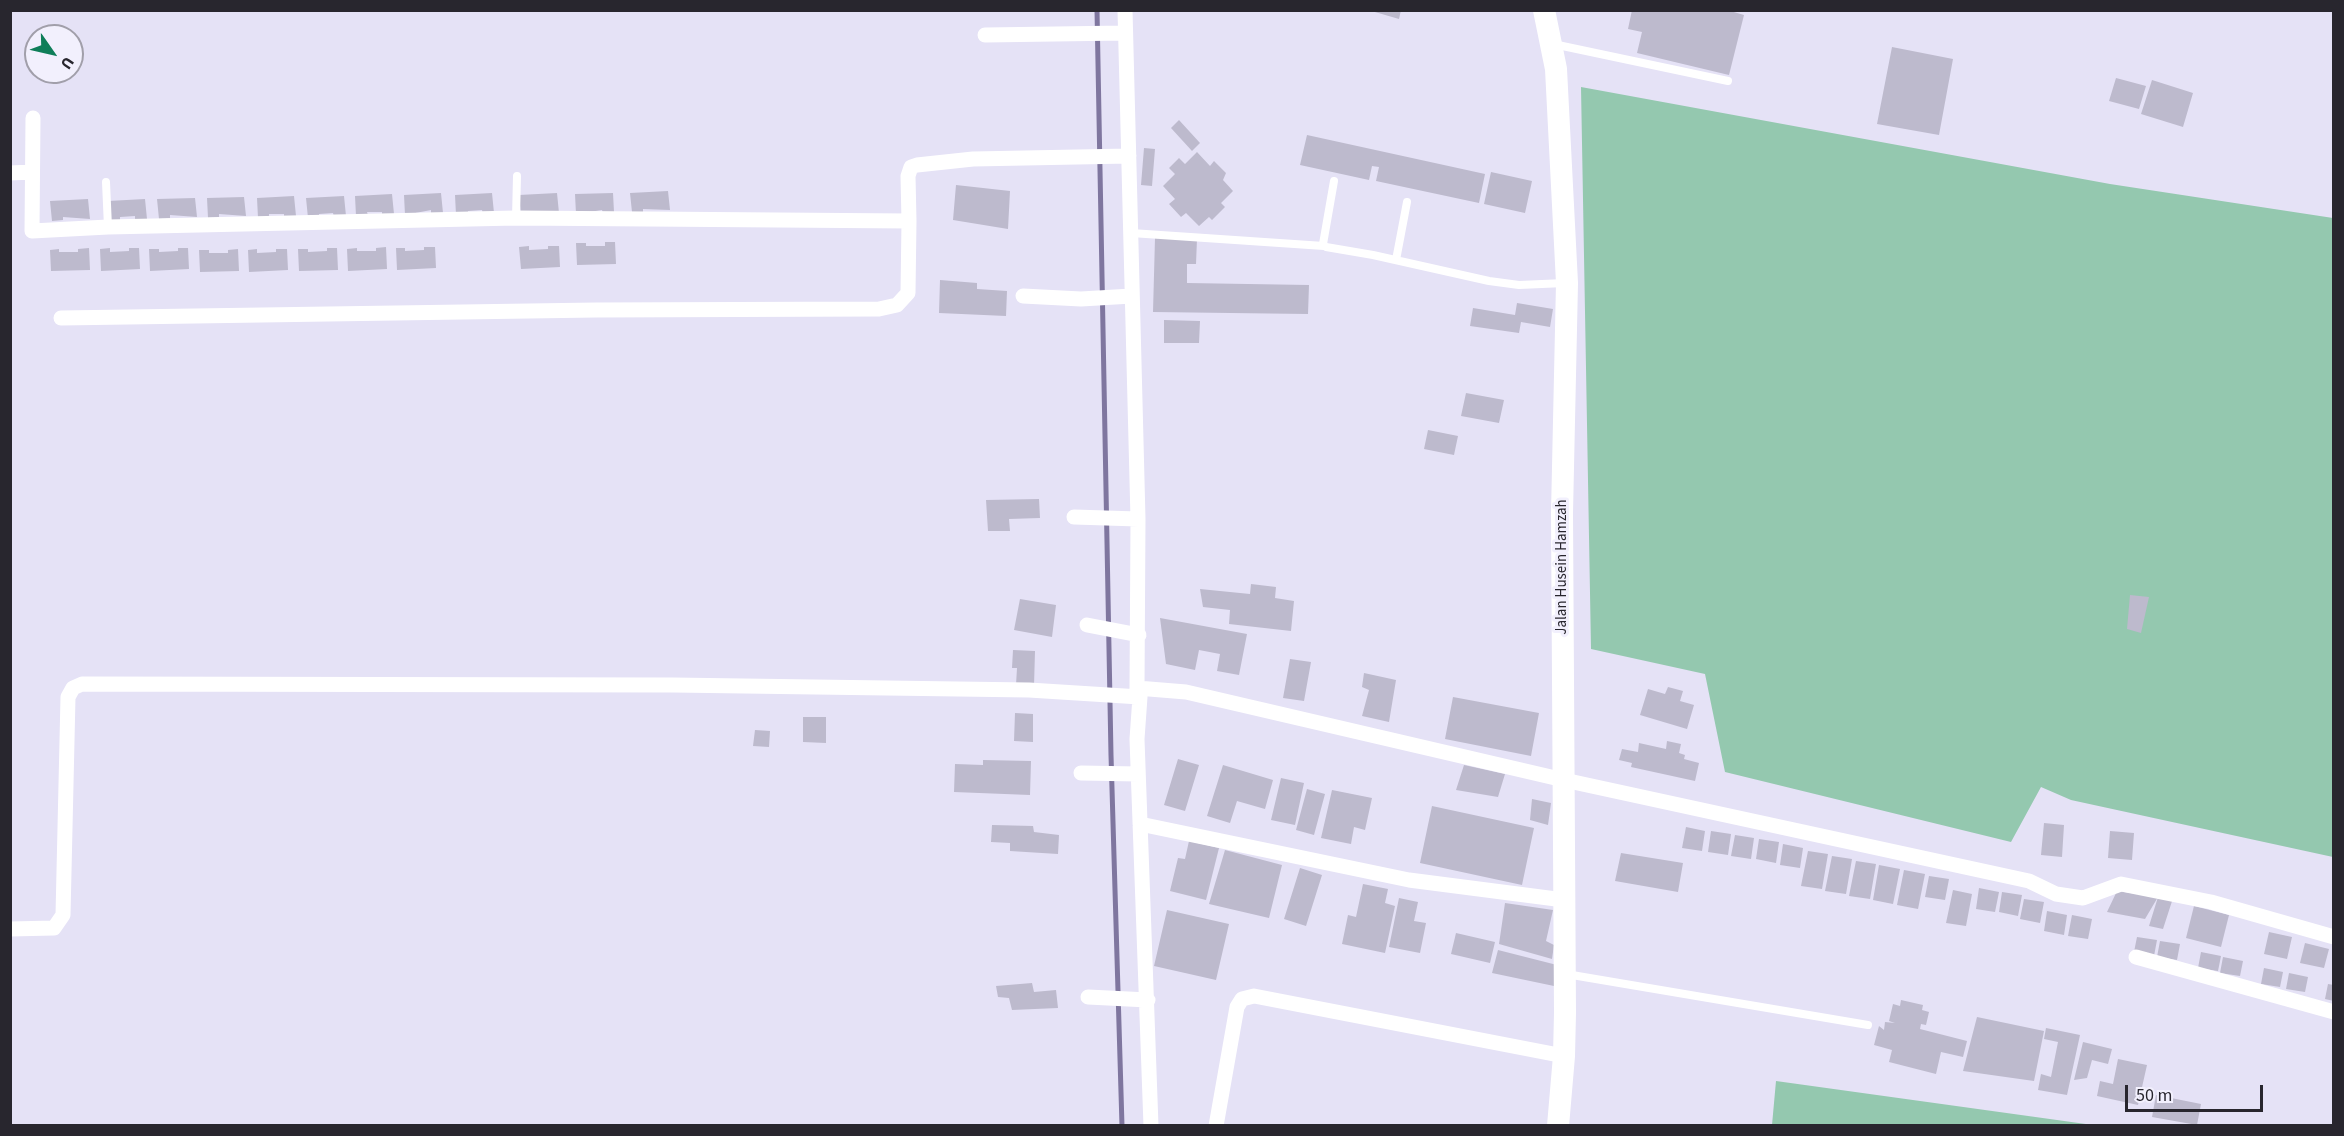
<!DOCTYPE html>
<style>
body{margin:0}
#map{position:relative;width:2344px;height:1136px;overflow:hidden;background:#e5e2f6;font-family:"Source Sans 3",sans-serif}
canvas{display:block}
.frame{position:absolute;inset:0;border:12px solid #28262e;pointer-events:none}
.north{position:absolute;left:24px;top:24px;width:60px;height:60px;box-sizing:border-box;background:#f2f0fd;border:2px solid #a19faa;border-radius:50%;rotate:124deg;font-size:16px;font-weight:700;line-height:24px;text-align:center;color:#28262e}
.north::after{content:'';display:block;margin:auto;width:21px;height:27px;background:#0f7e59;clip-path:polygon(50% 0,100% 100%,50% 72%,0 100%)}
.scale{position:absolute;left:2125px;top:1085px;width:138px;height:27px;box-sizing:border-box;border:3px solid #28262e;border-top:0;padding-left:8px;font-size:18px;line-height:21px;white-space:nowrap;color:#28262e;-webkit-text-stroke:4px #f2f0fd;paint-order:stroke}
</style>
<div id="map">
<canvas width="2344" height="1136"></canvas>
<div class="frame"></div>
<div class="north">U</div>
<div class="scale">50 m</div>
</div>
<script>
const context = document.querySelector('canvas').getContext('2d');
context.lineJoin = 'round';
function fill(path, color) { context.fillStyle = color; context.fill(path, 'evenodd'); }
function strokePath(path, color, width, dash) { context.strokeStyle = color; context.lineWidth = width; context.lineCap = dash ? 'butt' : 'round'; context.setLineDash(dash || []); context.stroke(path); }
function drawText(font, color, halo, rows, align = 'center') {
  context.font = font + ' "Source Sans 3",sans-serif'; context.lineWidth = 6; context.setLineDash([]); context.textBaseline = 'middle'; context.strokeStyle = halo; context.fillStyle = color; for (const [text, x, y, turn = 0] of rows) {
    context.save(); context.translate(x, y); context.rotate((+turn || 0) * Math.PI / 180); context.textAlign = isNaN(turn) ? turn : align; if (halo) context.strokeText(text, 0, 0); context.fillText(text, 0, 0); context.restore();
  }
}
const green = new Path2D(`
 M1581,87L2110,184L2333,218V857L2071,800L2041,787L2011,842L1725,772L1705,674L1591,649Z
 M1776,1081L2093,1125H1772Z`);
const stream = new Path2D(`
 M1097,10L1111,755L1122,1126`);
const building = new Path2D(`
 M1368,10H1401L1399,19Z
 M1632,10H1727L1744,15L1729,75L1637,53L1642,32L1628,29Z
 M1892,47L1953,59L1939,135L1877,124Z
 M2116,78L2146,86L2139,109L2109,101Z
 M2152,80L2193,93L2183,127L2141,114Z
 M1179,120L1200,143L1192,151L1171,128Z
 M1307,135L1485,174L1479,203L1376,181L1379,167L1372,166L1369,180L1300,165Z
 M1144,148L1155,149L1152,186L1141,185Z
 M1197,152L1210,166L1214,161L1226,173L1223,180L1233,191L1221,203L1225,207L1212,220L1209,217L1199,226L1186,213L1181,217L1169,204L1175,199L1163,186L1175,174L1169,168L1179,158L1185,164Z
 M1491,172L1532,181L1525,213L1484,204Z
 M956,185L1010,191L1008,229L953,220Z
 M668,191L670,210L643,209V212H632L630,193Z
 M441,193L443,213L431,214V210L405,215L404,195Z
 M492,193L494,213L483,214L482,210L468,211V214L456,215L455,195Z
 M557,193L559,213L532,211L521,215L519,195Z
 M613,193L614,212L603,213L602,210L576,214L575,194Z
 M392,194L394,214L382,215V212H367L368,215L356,216L355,196Z
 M294,196L296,216L284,217V214H269V217L258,218L257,198Z
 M344,196L346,216L334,217L333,213L319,214V217L308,218L306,198Z
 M244,197L246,216L219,214V217L208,218L207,198Z
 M195,198L197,217L170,215V218L159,219L157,199Z
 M88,199L90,219L63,217V220L52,221L50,201Z
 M145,199L147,219H135V216L120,217V220H109L108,201Z
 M1155,238L1197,239L1196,264H1187V283L1309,285L1308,314L1153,312Z
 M605,242H615L616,264L577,265L576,243H586V246H605Z
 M529,246V250L548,249V246H559L560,267L521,269L519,247Z
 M386,247L387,269L348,271L347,249L357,248V251H376V248Z
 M424,247H435L436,268L397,270L396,248H405V251L424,250Z
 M89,248L90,270L51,271L50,250L59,249V252H78V249Z
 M110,248V252L129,251V248H139L140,269L101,271L100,249Z
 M178,248H188L189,269L150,271L149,249H159V252L178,251Z
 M327,248H337L338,270L299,271L298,249H308V252L327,251Z
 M238,249L239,271L200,272L199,250H209V253H228V250Z
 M257,249V253L276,252V249H287L288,270L249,272L248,250Z
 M940,280L977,283V289L1007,291L1006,316L939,313Z
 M1517,303L1553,309L1550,327L1521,322L1519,333L1470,326L1473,308L1515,315Z
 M1164,320L1200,321L1199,343H1164Z
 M1466,393L1504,400L1499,423L1461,416Z
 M1428,430L1458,436L1454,455L1424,449Z
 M1039,499L1040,518L1009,519L1010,531H988L986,500Z
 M1251,584L1276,587L1275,598L1294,601L1291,631L1229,624L1230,610L1203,607L1200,589L1250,594Z
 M2130,595L2149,597L2141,633L2127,629Z
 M1020,599L1056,605L1052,637L1014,630Z
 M1160,618L1247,634L1239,675L1217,671L1220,654L1199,650L1195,670L1166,664Z
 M1013,650L1035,651L1034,686L1016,685L1017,668H1012Z
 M1290,659L1311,662L1304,701L1283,698Z
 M1364,673L1396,680L1389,722L1362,716L1369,690L1362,687Z
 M1668,687L1683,691L1680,701L1694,705L1687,729L1640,715L1648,689L1665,694Z
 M1453,697L1539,713L1531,756L1445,739Z
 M1015,713L1033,714V742L1014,741Z
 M803,717H826V743L803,742Z
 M755,730L770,731L769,747L753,746Z
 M1667,741L1681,744L1679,753L1685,755L1684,759L1699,763L1695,781L1631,767L1632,763L1619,760L1622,749L1638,752L1639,743L1666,749Z
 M1178,759L1199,765L1185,811L1164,805Z
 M983,760L1031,761L1030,795L954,792L955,764L983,765Z
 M1223,765L1273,780L1265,809L1237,801L1230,823L1207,816Z
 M1464,765L1505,774L1498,797L1456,790Z
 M1281,778L1304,783L1295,825L1271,820Z
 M1307,789L1325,794L1314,835L1296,830Z
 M1332,790L1372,798L1365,830L1354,827L1351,844L1321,838Z
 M1532,799L1551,803L1548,825L1530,820Z
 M1432,806L1534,828L1522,885L1420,863Z
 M2044,823L2064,825L2062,857L2041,855Z
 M992,825L1033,826L1034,832L1059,835L1058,854L1010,851V843L991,842Z
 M1686,827L1705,831L1702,851L1682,848Z
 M1711,831L1731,834L1728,855L1708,852Z
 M2110,831L2134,833L2132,860L2108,858Z
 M1735,835L1754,838L1751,859L1731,856Z
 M1759,839L1779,842L1776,863L1756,859Z
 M1189,841L1219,848L1206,900L1170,891L1178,858L1185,859Z
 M1783,844L1803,848L1800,868L1780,865Z
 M1225,850L1282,865L1269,918L1209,904Z
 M1808,851L1828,854L1822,889L1801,886Z
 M1621,853L1683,863L1678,892L1615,881Z
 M1832,856L1852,859L1846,894L1825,891Z
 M1856,861L1876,864L1870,899L1849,896Z
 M1879,865L1900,869L1893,904L1873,900Z
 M1300,868L1322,875L1306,926L1284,919Z
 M1904,870L1925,874L1918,909L1897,905Z
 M1929,876L1949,879L1945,900L1925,897Z
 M1363,884L1388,889L1385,903L1395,906L1385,953L1342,944L1348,915L1356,917Z
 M1979,888L1999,892L1995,912L1976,909Z
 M1953,890L1972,894L1966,926L1946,923Z
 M2117,891L2158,897L2145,919L2107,912Z
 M2002,892L2022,895L2018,916L1999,912Z
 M2174,895L2163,929L2149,926L2158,897Z
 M1399,898L1418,902L1414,921L1426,923L1420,953L1389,947Z
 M2024,899L2044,902L2040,923L2020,919Z
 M1505,903L1553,910L1546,941L1554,945L1552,959L1499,944Z
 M2194,906L2229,915L2221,947L2186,938Z
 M1167,910L1229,924L1216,980L1154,966Z
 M2047,911L2067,915L2064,935L2044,931Z
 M2072,915L2092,919L2088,939L2068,936Z
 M2269,932L2292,937L2287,959L2264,954Z
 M1456,933L1495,942L1490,963L1451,954Z
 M2137,937L2157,940L2154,956L2134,952Z
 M2160,941L2180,944L2177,960L2157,957Z
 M2305,943L2329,949L2324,968L2300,963Z
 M1498,950L1557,965L1554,986L1492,973Z
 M2201,952L2221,956L2218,971L2198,968Z
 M2223,957L2243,961L2240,976L2220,973Z
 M2264,968L2283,972L2280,987L2261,984Z
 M2289,973L2308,977L2305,992L2286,989Z
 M1032,983L1034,992L1056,990L1058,1008L1012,1010L1009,998L998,997L996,986Z
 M2328,984L2334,985V1001L2325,999Z
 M1901,1000L1923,1005L1922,1010L1929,1012L1926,1025L1921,1024L1920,1029L1967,1041L1963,1057L1941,1052L1936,1074L1889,1062L1892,1050L1874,1045L1879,1026L1884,1030L1885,1022L1895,1023L1889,1021L1893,1004L1900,1006Z
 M1977,1017L2044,1031L2034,1081L1963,1071Z
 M2046,1028L2080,1035L2067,1095L2038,1090L2041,1074L2051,1077L2058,1042L2044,1039Z
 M2083,1042L2112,1049L2108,1064L2092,1060L2087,1078L2074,1080Z
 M2118,1059L2147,1065L2138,1105L2097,1096L2100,1081L2113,1084Z
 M2156,1095L2201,1104L2197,1125L2152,1117Z`);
const lane = new Path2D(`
 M1553,44L1728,81
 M1334,181L1323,244L1326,247L1373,255L1489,281L1519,285L1565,283
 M106,182L108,227
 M516,218L517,176
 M1131,233L1324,246
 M1396,260L1407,202
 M1566,974L1868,1025`);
const street = new Path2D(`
 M1125,10L1138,519L1137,688L1140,697L1137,739L1151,1126
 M985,35L1125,33
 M33,118L32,231L108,227L516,218L909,221L908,176L911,167L917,165L973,159L1129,156
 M10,173L32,172
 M1023,296L1081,299L1132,296
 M61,318L596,310L879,309L897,305L908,293L909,221
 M1074,517L1138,519
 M1087,625L1139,635
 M1137,688L1186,692L1564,780L2029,881L2056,894L2083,898L2121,884L2211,902L2334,937
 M1081,773L1138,774
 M1140,824L1409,880L1564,900
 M10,929L54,928L63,915L68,697L73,688L82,684L673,685L1029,690L1140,697
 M2136,957L2334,1012
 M1088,997L1148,1000
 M1216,1126L1237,1007L1242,999L1254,996L1564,1056`);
const secondary = new Path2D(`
 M1544,10L1556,69L1567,283L1562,513L1565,1013L1564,1056L1558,1126`);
const streetNames = [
 ["Jalan Husein Hamzah",1563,567,-90]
];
fill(green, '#94c8af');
strokePath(stream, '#7f769f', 5);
fill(building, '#bdbacd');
strokePath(lane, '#fff', 8);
strokePath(street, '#fff', 15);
strokePath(secondary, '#fff', 22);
drawText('15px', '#28262e', '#f2f0fd', streetNames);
</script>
